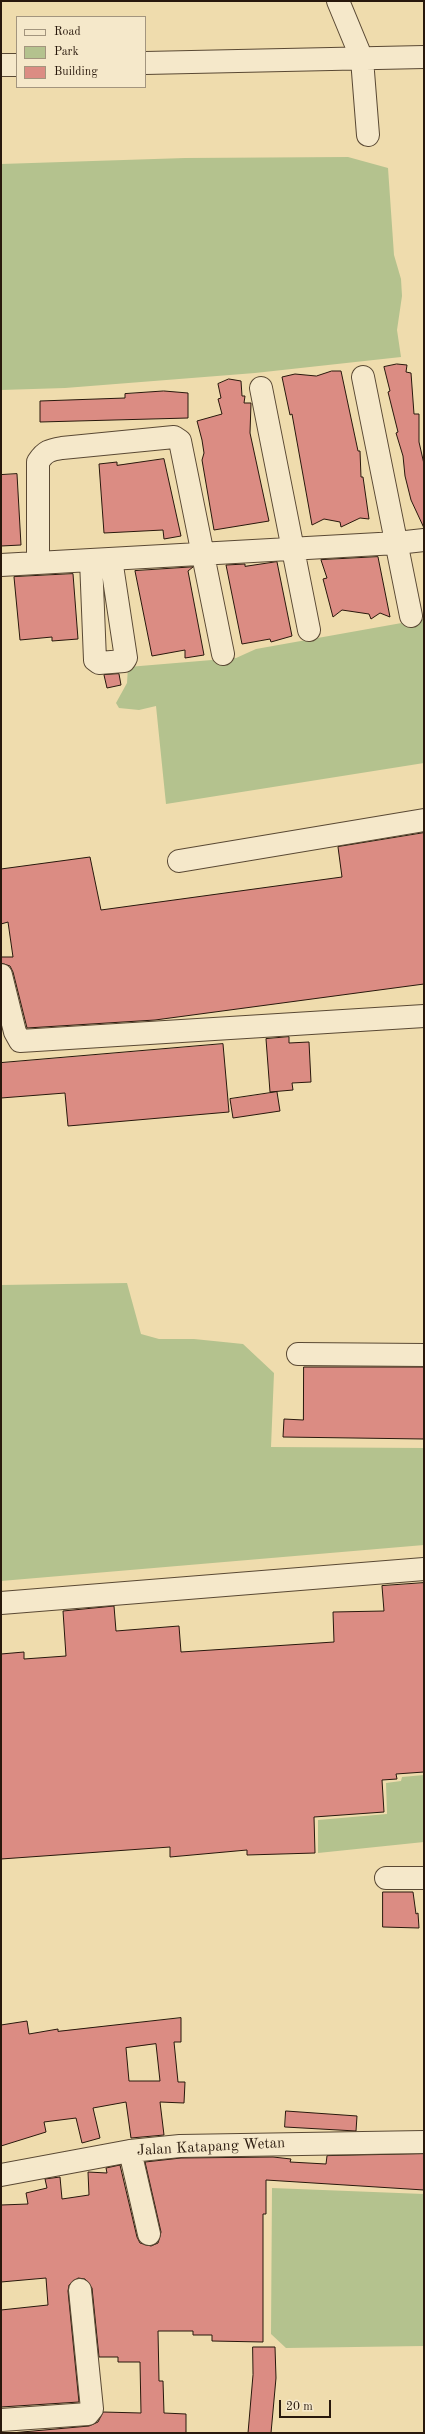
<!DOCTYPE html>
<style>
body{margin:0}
#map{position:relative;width:425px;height:2434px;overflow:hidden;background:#efdcad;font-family:"Old Standard TT",serif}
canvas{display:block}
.frame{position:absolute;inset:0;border:2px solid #28180c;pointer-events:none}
.legend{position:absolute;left:16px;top:16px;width:130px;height:72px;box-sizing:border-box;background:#f5e8ca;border:1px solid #a3957e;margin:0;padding:5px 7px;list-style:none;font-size:12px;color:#28180c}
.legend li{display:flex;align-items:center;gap:8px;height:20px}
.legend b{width:20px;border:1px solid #a3957e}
.scale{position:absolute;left:279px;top:2400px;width:52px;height:18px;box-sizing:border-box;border:2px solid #28180c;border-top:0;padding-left:5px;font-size:12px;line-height:14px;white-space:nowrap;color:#28180c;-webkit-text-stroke:3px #f5e8ca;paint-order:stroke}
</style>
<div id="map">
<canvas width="425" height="2434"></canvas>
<div class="frame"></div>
<ul class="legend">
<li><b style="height:5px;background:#f5e8ca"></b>Road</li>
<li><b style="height:11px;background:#b4c28e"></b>Park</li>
<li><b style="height:11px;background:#db8c83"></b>Building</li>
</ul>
<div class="scale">20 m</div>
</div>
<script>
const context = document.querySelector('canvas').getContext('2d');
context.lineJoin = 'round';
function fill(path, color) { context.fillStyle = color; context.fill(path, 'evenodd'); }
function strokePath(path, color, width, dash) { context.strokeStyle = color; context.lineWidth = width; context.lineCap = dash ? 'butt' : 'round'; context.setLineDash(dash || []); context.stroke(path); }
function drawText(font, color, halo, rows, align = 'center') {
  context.font = font + ' "Old Standard TT",serif'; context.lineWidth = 3; context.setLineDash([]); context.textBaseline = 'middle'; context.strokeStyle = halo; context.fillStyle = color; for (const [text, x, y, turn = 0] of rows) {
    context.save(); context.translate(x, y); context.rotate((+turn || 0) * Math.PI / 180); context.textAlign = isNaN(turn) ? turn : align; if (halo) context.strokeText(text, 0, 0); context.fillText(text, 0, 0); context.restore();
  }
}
const green = new Path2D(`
 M348,157L388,168L394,255L401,279L402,296L397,330L401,357L255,373L65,388L1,390V164L185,158Z
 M424,619V763L166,804L156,706L139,710L119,708L116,703L127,683L128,667L236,658L256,649Z
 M127,1283L141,1334L159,1339H194L243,1344L274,1373L271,1447L424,1448V1545L1,1581V1285Z
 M424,1775V1842L318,1853V1820L387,1814L386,1783L401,1781L402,1777Z
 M272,2188L424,2194V2346L286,2348L271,2334Z`);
const building = new Path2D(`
 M397,364L407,365L406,372L411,373L414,414H419V442L424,464V528L411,500L405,476L403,456L396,433L398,432L388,392L390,391L384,367Z
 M332,371H341L358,451H360L361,477H363L369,519L360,518L341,527L340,522L324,519L312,525L292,414L290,415L282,377L295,374L316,376Z
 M229,379L241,381L242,396H245L244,403H251L250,433L269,521L214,530L202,460L204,453L202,440L197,421L222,414L218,399L221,398L218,384Z
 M164,391L188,393V418L40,422V401L125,398V394Z
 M164,459L181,536L164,539L163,530L104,533L99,464L117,462V465Z
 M17,474L21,545L1,546V475Z
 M378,557L390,617L380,613L371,619L369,614L342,610L333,617L323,579L327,578L321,560Z
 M277,562L292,636L271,642L270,639L242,644L226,565L245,564V566Z
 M193,567L188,571L204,655L185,658V650L152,656L135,571Z
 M73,574L78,639L52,641V637L20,640L14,577Z
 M119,674L121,685L107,688L104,675Z
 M424,833V984L155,1020L27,1028L13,972L10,966L1,963V957H13L8,922L1,924V869L90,857L101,910L342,877L338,847Z
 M289,1037V1043L309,1042L311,1082L292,1083L293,1090L270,1092L266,1039Z
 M223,1044L229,1112L68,1126L65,1093L1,1098V1063Z
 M277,1092L280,1111L233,1118L230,1099Z
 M304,1367H424V1439L283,1437L284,1419L303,1420Z
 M424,1583V1772L396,1774L397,1779L382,1780L384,1812L314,1817L315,1853L247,1855V1850L170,1857V1847L1,1859V1654L24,1652V1659L66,1656L63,1611L114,1606L116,1631L179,1626L181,1652L334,1642L333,1612L384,1611L382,1586Z
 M383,1892H413L416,1914L418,1913L419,1928L383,1927Z
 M181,2018V2042H174L178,2082H185L184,2103L160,2102L164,2135L131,2138L126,2102L93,2108L100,2138L82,2143L76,2118L44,2122L46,2132L1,2146V2025L27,2021L29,2034L58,2029V2031ZM156,2044L160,2081H129L126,2048Z
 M286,2111L357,2116L356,2131L285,2127Z
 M424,2154V2190L266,2180V2214H263V2342L212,2341V2335H193V2331H158L159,2381H163L164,2413L186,2414V2433H11L89,2426L98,2422L103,2412L141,2413L140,2362H118V2357H99L92,2288L85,2279L78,2278L69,2285L68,2291L79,2402L1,2407V2310L48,2305L46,2278L1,2282V2205L28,2204L26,2193L47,2188L45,2179L60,2177L62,2199L89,2195L88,2172L107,2173L106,2168L120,2165L137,2237L140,2243L151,2246L158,2243L161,2232L145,2162L181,2158L273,2157L291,2159L290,2162L326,2164L327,2156Z
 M253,2347H275L276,2378L271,2433H248L253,2375Z`);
const minor = new Path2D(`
 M338,1L362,59L368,135
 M145,63L424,57
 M1,65H17
 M363,377L411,616
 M261,388L309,630
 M91,560L95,660L99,663L124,661L126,658L111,559
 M38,563V462C45,451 50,450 62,448L174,437L180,441L223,654
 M1,565L397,543L424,540
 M179,861L424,820
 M1,975L15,1032L20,1041L424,1016
 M298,1354L424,1355
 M1,1603L424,1569
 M386,1878H424
 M130,2151L149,2234
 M1,2175L130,2151L180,2146L424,2142
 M1,2420L88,2414L92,2409L80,2290`);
const streetNames = [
 ["Jalan Katapang Wetan",211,2147,-3]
];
fill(green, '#b4c28e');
fill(building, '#db8c83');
strokePath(building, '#28180c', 1);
strokePath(minor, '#5a4934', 24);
strokePath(minor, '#f5e8ca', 22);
drawText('15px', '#28180c', '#f5e8ca', streetNames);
</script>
